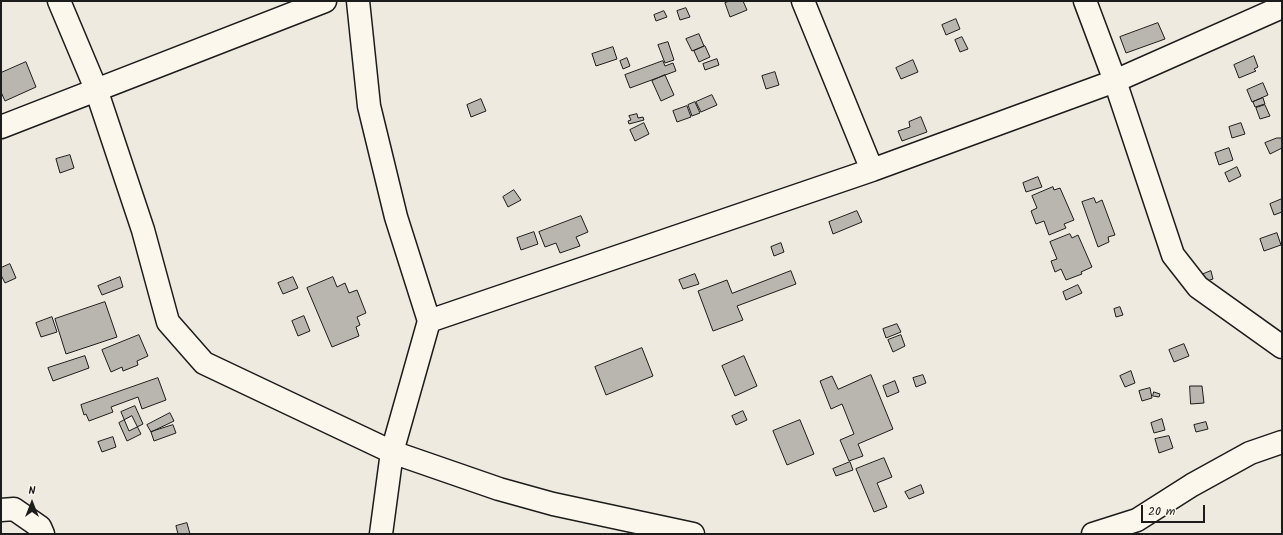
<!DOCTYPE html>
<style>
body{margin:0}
#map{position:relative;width:1283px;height:535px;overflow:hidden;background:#eeeadf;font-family:Kalam,sans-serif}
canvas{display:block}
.frame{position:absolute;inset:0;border:2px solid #1c1c1c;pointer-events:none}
.north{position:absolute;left:12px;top:483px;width:40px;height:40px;-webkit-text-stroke:3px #fbf7ec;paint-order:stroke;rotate:0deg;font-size:11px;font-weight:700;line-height:16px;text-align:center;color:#1c1c1c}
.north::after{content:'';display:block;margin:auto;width:14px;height:18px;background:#1c1c1c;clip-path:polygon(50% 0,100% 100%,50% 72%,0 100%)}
.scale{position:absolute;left:1141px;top:505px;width:64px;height:18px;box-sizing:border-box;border:2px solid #1c1c1c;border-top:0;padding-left:5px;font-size:12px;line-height:14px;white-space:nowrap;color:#1c1c1c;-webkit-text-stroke:3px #fbf7ec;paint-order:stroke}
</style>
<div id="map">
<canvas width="1283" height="535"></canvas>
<div class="frame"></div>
<div class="north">N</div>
<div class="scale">20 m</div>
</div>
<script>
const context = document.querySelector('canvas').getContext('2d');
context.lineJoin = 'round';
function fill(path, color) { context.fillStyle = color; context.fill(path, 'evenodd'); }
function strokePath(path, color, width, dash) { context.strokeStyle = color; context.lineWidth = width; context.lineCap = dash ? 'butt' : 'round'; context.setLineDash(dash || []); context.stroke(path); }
const building = new Path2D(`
 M730,1H743L747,10L730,17L725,3Z
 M686,8L690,17L680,20L677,11Z
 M664,11L667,17L656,21L654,15Z
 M956,19L960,29L946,35L942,25Z
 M1158,23L1165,39L1126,53L1120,37Z
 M699,34L704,46L692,51L686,39Z
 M962,37L968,49L960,52L955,40Z
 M668,42L674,60L665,63L658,45Z
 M705,46L710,57L699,62L694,51Z
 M613,47L617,59L596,66L592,54Z
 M1254,56L1258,67L1254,69L1256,71L1239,78L1234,65Z
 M627,58L630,66L623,69L620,61Z
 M717,59L719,65L705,70L703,64Z
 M913,60L918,72L901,79L896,68Z
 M663,61L665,66L673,63L676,71L630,88L625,75Z
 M26,62L36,87L5,101L1,92V73Z
 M775,72L779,85L766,89L762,76Z
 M665,75L674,95L661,101L652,81Z
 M1263,83L1268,95L1252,102L1247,90Z
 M712,95L717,105L701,112L696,102Z
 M1263,98L1265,104L1255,107L1253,102Z
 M481,99L486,111L471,117L467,105Z
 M695,102L700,113L692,116L688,105Z
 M1265,105L1270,116L1260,119L1256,108Z
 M687,106L691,117L677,122L673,111Z
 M637,114L638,118L643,117L644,120L629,124L628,121L631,120L629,116Z
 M921,117L927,132L902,141L898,131L910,127L909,122Z
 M644,123L649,134L635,141L630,130Z
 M1241,123L1245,134L1232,138L1229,127Z
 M1277,138H1282V148L1270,154L1265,143Z
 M1229,148L1233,160L1219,165L1215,153Z
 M70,155L74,168L60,173L56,159Z
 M1237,167L1241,176L1229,182L1225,173Z
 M1038,177L1042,187L1026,192L1023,183Z
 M1053,187L1054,190L1060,188L1074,220L1064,224L1066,228L1049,235L1044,221L1036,224L1031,211L1037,208L1032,196Z
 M514,190L521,200L508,207L503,197Z
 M1094,198L1096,203L1102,200L1115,235L1108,237L1109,242L1098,247L1082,202Z
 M1282,199V212L1274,215L1270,204Z
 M857,211L862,222L833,234L829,222Z
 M581,216L588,232L576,237L580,246L560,253L556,243L545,247L539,232Z
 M534,232L538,244L521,250L517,238Z
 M1277,233L1281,245L1264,251L1260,239Z
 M1070,234L1072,238L1078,235L1092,267L1081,272L1082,274L1066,280L1061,269L1055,272L1051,261L1057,259L1050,242Z
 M781,243L784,252L774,256L771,247Z
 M10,264L16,278L5,283L1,275V268Z
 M791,271L796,284L737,306L743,320L713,331L698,291L727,280L732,293Z
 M1211,271L1213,279L1204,282L1201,275Z
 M695,274L699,284L683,289L679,280Z
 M120,277L123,287L102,295L98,286Z
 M293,277L298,288L283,294L278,283Z
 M333,277L337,287L345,283L349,293L357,290L366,313L357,317L360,325L356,327L359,336L332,347L307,288Z
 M1078,285L1082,293L1066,300L1063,292Z
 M105,302L117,337L66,354L55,319Z
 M1120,307L1123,315L1116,317L1114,309Z
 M304,316L310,331L298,336L292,321Z
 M52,317L57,332L41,337L36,323Z
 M897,324L901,332L886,338L883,329Z
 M139,335L148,356L137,361L138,365L123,371L122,367L111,372L102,350Z
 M901,335L905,346L893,352L888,340Z
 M1184,344L1189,356L1174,362L1169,350Z
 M642,348L653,376L606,395L595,367Z
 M85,356L89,368L53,381L48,368Z
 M744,356L757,386L735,396L722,366Z
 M1131,371L1135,383L1125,387L1120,376Z
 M871,375L893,429L858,444L863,456L849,461L840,440L854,434L842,404L831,409L820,381L832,376L838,389Z
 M923,375L926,383L916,387L913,378Z
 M158,378L166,400L142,409L138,397L111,407L113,412L89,421L86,414L84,415L81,405Z
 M895,381L899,392L887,397L883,386Z
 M1190,386H1202L1204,403L1191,404Z
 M1150,388L1152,398L1142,401L1139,391Z
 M1154,392L1160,394L1159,397L1153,396Z
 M135,406L143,424L129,431L121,412Z
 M743,411L747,420L736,425L732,416Z
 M170,413L174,421L151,432L147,425Z
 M132,416L141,434L127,441L119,423Z
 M1162,419L1165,430L1154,433L1151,423Z
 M800,420L814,454L787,465L773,431Z
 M1206,422L1208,429L1196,432L1194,425Z
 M173,425L176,433L154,441L151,432Z
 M1169,436L1173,448L1159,453L1155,439Z
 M113,437L116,447L102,452L98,442Z
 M884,458L892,477L877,483L887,507L874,512L856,469Z
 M850,462L853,470L836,476L833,469Z
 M921,485L924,493L909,499L905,492Z
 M187,523L190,534H178L176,526Z`);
const minor = new Path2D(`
 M59,1L96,89L143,230L168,322L204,363L392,452L499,489L553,504L693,534
 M358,1L369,106L396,217L429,321L392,452L381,534
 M803,1L872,170
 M1282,7L1115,81L1173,255L1198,287L1282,347
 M1,127L325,1
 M429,321L872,170L1115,81L1085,1
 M1,510L14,509L40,527L43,534
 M1093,534L1137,520L1192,485L1250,453L1282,442`);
fill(building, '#b9b6af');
strokePath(building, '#1c1c1c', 1);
strokePath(minor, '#1c1c1c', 25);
strokePath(minor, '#fbf7ec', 22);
</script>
